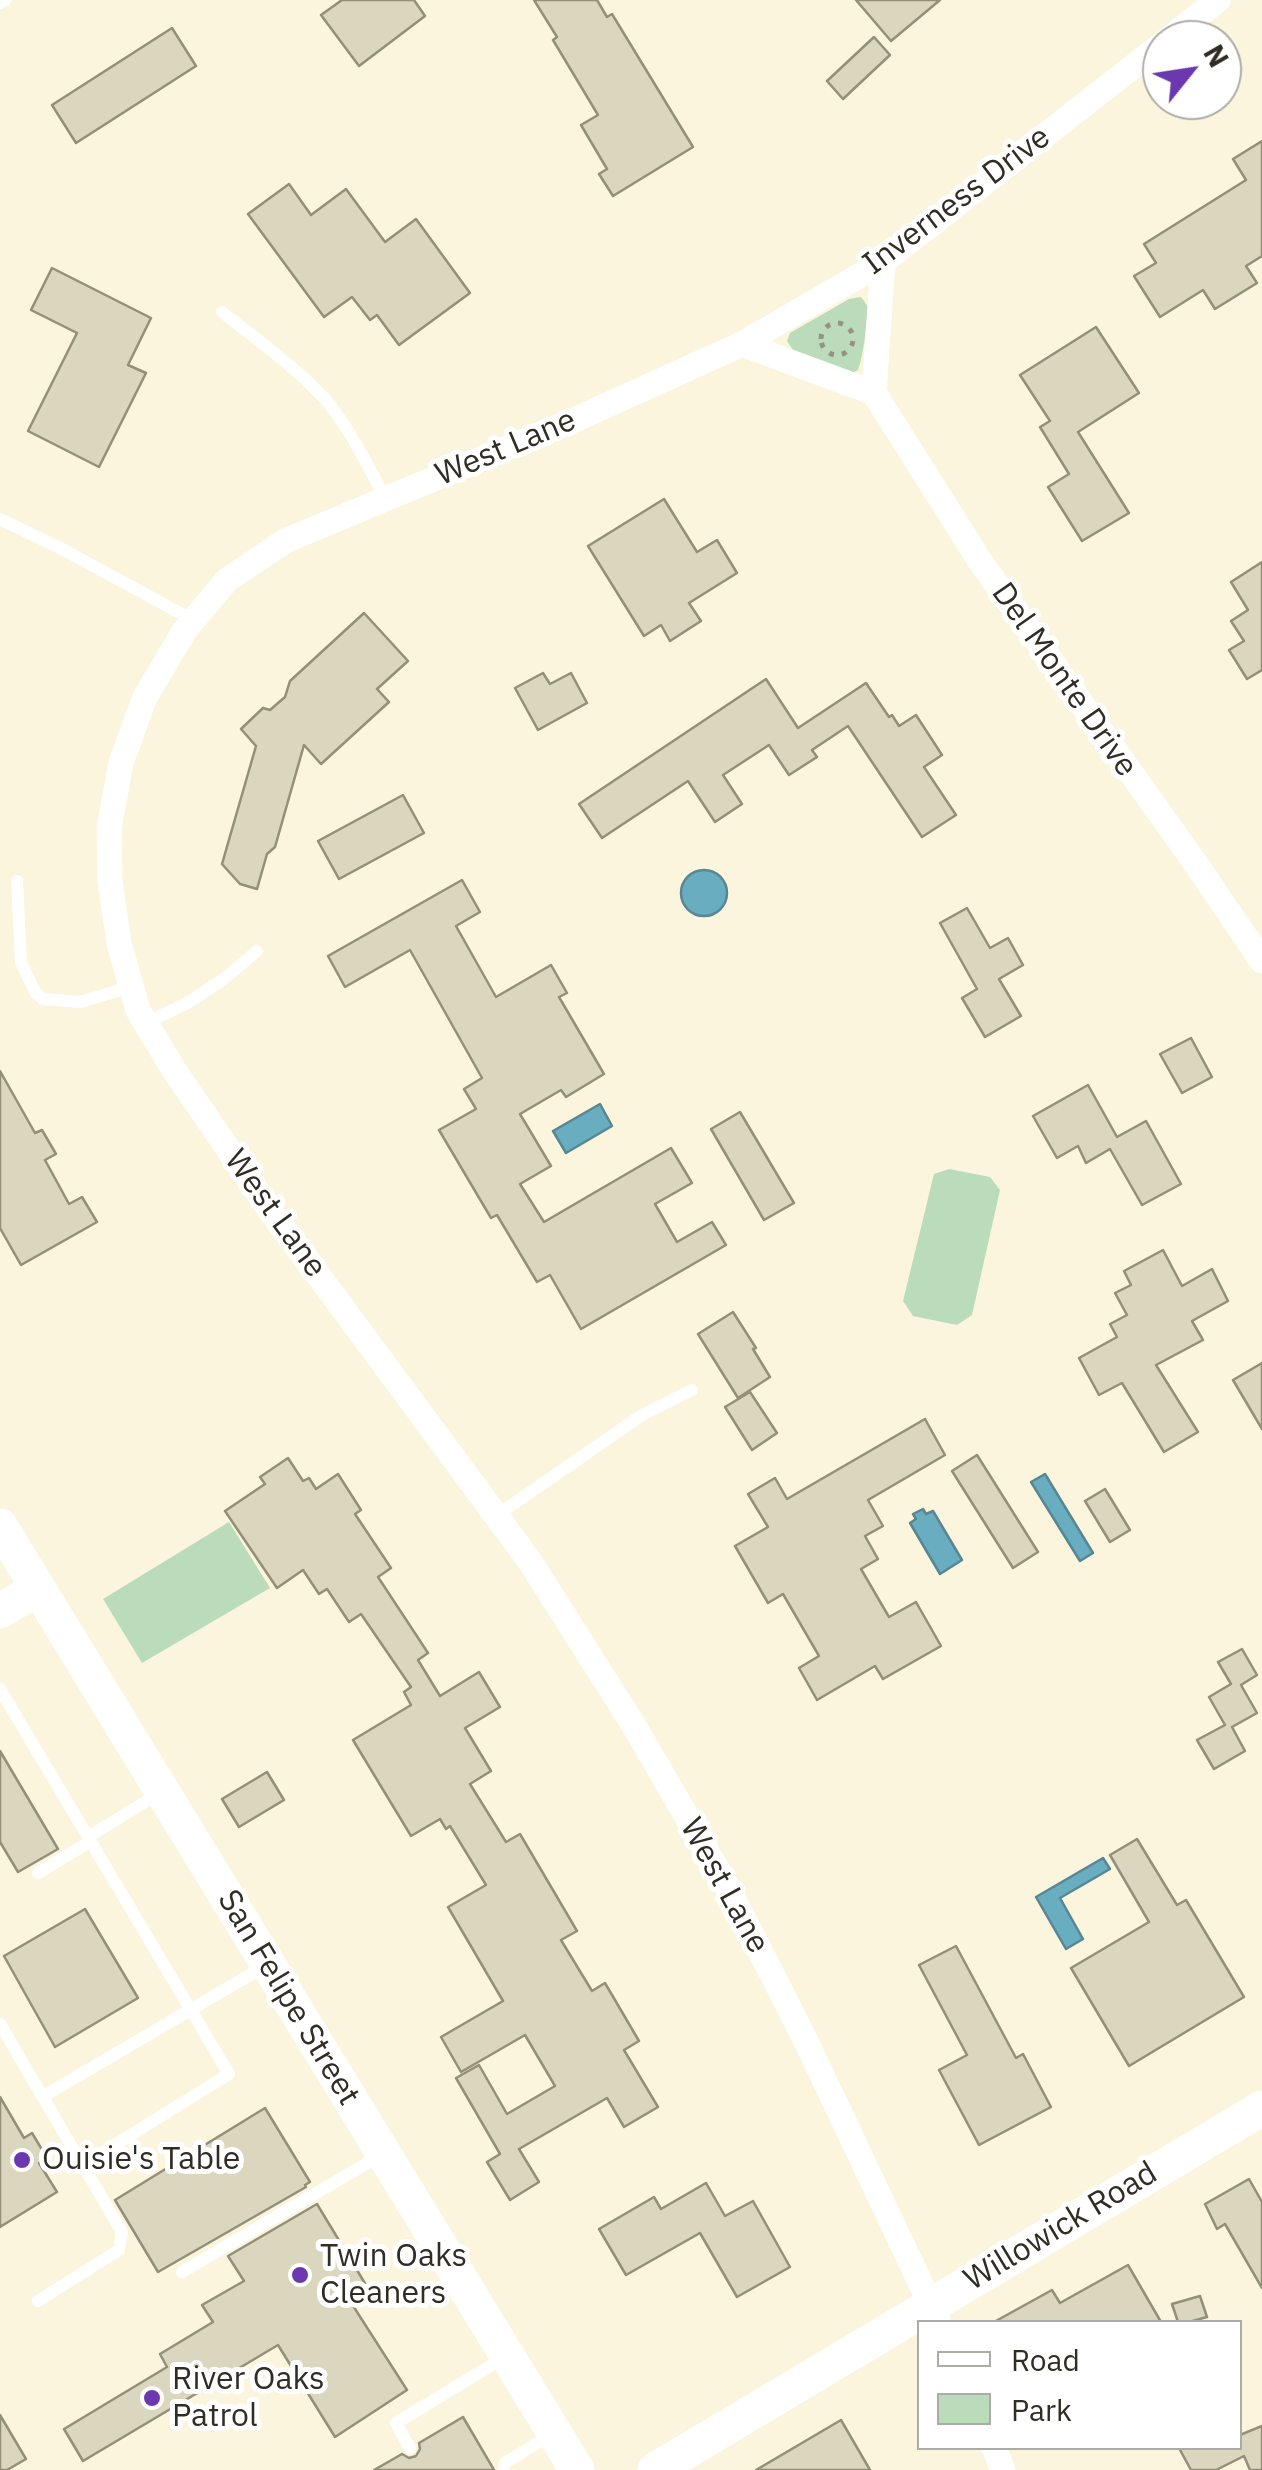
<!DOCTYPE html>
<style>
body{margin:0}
#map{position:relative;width:1262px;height:2470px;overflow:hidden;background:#faf5dc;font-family:"IBM Plex Sans",sans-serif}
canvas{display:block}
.legend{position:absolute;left:917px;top:2320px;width:325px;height:130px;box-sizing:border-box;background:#fff;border:2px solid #acaba7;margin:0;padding:12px 18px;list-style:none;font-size:30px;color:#2f2d24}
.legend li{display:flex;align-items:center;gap:20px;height:50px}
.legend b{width:50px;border:2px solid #acaba7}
.north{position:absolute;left:1142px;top:20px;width:100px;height:100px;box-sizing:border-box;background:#fff;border:2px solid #acaba7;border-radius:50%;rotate:60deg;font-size:28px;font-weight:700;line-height:40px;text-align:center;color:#2f2d24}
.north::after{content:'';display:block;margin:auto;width:35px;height:45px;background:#6b38af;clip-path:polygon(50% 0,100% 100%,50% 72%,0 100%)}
</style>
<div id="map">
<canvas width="1262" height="2470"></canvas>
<ul class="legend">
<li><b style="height:12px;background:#fff"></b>Road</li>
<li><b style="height:28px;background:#bbdcba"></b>Park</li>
</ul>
<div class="north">N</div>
</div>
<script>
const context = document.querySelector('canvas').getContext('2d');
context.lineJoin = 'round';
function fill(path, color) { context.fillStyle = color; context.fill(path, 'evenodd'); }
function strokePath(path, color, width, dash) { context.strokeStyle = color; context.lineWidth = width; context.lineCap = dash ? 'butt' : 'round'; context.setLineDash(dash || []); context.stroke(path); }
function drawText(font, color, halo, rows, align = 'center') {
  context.font = font + ' "IBM Plex Sans",sans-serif'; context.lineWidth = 10; context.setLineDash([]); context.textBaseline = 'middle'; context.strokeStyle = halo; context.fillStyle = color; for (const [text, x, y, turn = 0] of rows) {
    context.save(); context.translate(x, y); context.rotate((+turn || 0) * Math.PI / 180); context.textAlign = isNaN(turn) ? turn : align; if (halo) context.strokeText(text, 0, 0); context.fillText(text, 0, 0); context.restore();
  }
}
const green = new Path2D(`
 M861,297L869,308C865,329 865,350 858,370L850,374L795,353L787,341L790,333L849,299Z
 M949,1169L990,1177L1000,1190L972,1315L957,1325L913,1316L903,1301L934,1174Z
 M229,1522L270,1588L142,1663L103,1599Z`);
const water = new Path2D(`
 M681 893a23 23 0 1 1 46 0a23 23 0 1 1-46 0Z
 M600,1104L612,1126L566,1153L553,1131Z
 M1045,1474L1093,1553L1080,1561L1031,1482Z
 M923,1509L926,1514L933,1511L962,1560L940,1574L910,1523L916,1519L913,1514Z
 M1103,1858L1110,1869L1060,1898L1083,1939L1066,1949L1036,1897Z`);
const building = new Path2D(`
 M342,0H414L425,16L359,66L321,15Z
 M534,0H597L607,17L612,14L693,147L613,196L599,174L607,169L581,125L598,115L553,40L557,37Z
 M856,0H940L891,41Z
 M172,28L196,66L76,143L52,105Z
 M874,37L890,55L843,99L827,81Z
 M1262,141V256L1246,266L1257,283L1215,309L1203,290L1160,317L1134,276L1156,263L1144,244L1246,180L1233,159Z
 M289,184L311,215L346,189L385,242L416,219L470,293L399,345L377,315L370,320L352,297L324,317L248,214Z
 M52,268L151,318L128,365L146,373L99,467L28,431L77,333L31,310Z
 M1096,327L1139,393L1078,432L1129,513L1082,541L1048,487L1069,474L1040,427L1050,421L1020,375Z
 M664,499L697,552L717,540L737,573L689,603L701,621L670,641L661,625L644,636L588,546Z
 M1262,562V670L1247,679L1229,650L1244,641L1231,621L1248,610L1231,582Z
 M364,613L408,661L377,689L389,702L321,764L304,745L275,847L267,854L257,889L240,884L222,864L256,746L241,729L263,708L270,710L285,697L290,681Z
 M543,673L550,684L571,673L587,703L538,730L515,688Z
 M766,679L798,728L866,683L889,717L892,715L899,726L916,715L942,755L924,767L956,815L922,837L848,726L812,750L817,757L789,775L769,745L723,775L742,804L715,822L688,781L602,838L579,804Z
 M403,795L424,833L339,879L318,841Z
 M462,880L480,912L456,926L496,997L551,965L567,993L559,997L604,1074L566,1097L561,1090L520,1114L551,1166L520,1184L544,1222L671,1148L692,1183L655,1204L677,1242L712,1222L726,1245L581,1329L550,1275L537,1282L497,1215L491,1218L439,1130L476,1109L464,1089L482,1078L410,950L345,987L328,956Z
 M967,908L990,948L1008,938L1023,965L999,979L1021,1016L985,1037L962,998L977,989L940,923Z
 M1191,1038L1212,1077L1182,1093L1160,1054Z
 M0,1071L35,1133L42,1130L56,1154L45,1160L69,1204L82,1197L97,1222L21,1265L0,1228Z
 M1088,1085L1117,1137L1146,1121L1181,1184L1142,1205L1110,1149L1086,1163L1078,1146L1057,1158L1033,1116Z
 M740,1112L794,1203L764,1220L711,1129Z
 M1163,1250L1182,1286L1212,1269L1228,1301L1192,1321L1203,1340L1156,1365L1198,1432L1164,1452L1122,1383L1099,1395L1079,1358L1117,1337L1110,1324L1127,1315L1115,1293L1131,1285L1124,1271Z
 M733,1312L756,1348L753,1349L770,1377L738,1398L698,1334Z
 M1262,1363V1429L1233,1380Z
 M750,1392L777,1433L752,1450L725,1407Z
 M925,1419L945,1455L868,1500L883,1526L865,1536L878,1559L861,1569L889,1617L916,1602L941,1646L883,1679L875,1666L817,1700L799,1668L819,1656L783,1594L768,1603L735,1546L768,1527L748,1494L775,1478L787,1499Z
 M977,1455L1038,1552L1013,1568L952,1471Z
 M288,1458L303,1481L309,1478L316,1489L338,1474L361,1510L355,1514L391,1568L378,1577L428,1653L418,1660L440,1696L479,1672L500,1707L465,1728L491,1771L470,1784L506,1842L520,1834L577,1931L561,1940L592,1991L605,1983L639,2041L624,2050L658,2107L624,2127L607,2098L519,2149L539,2182L510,2200L487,2162L500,2154L456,2078L479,2065L507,2114L555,2086L525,2035L461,2072L441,2037L503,2001L448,1907L486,1885L450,1826L446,1829L440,1819L411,1836L353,1740L411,1705L404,1692L411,1687L361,1614L349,1622L327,1589L319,1594L303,1570L277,1588L225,1511L265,1484L260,1477Z
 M1105,1489L1130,1530L1110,1542L1085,1501Z
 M1242,1649L1257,1675L1241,1685L1257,1713L1232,1727L1245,1751L1214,1769L1197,1740L1225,1725L1209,1697L1231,1684L1218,1662Z
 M0,1751L58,1849L18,1872L0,1842Z
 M267,1772L284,1800L239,1827L222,1799Z
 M1137,1839L1177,1905L1186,1900L1244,1997L1129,2066L1071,1968L1149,1922L1110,1855Z
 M85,1909L138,1998L55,2047L4,1956Z
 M956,1946L1016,2058L1023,2054L1051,2107L979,2145L939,2070L967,2055L919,1965Z
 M0,2097L24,2138L32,2133L47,2158L39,2163L57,2192L0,2227Z
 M265,2108L310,2182L305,2185L306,2187L158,2272L115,2200Z
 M1249,2179L1262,2202V2288L1225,2224L1217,2229L1205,2204Z
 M706,2183L725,2216L753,2201L790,2267L737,2297L700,2233L626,2275L599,2229L654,2197L661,2209Z
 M317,2204L369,2290L350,2301L407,2390L335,2437L278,2345L83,2461L64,2429L167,2367L160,2354L213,2322L202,2305L244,2281L228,2256Z
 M1128,2265L1161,2322H994L1052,2290L1060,2303Z
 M1200,2296L1207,2317L1189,2322H1178L1172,2304Z
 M0,2415L26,2459L7,2470H0Z
 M463,2417L494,2470H374L402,2454L409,2458L416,2456L420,2449L419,2443Z
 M841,2420L870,2470H756Z
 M1262,2426V2470H1250L1244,2456L1216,2470H1191L1179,2448H1240V2435Z`);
const path = new Path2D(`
 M821 339a16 16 0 1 1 32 0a16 16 0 1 1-32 0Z`);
const lane = new Path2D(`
 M0,3L5,0
 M222,312C256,339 294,366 324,398C350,428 367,465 386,499
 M0,519L62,549L193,620
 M17,881L21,962L35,992L43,999L80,1002L131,987
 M146,1023L189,1002L225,978L257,951
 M496,1516L642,1415L692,1390
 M0,1689L229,2074L84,2164
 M88,1837L158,1794
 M38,1873L91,1841
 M0,2024L122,2232L119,2250L38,2301
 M44,2096L265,1966
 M182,2272L381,2155
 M410,2448L396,2423L505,2357
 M504,2470L505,2463L552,2434`);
const street = new Path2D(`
 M1167,40L1218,0
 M883,262L874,393L980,561L1196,864L1262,961
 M742,344L874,393
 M939,2322L804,2037L727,1886L633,1724L529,1560L270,1210L174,1070L138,1010L119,943L110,881L109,829L121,763L145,697L185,630L227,580L285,541L572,421L742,344L883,262L1162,44
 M994,2448L1003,2470`);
const secondary = new Path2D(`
 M0,1526L577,2470
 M0,1611L37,1589
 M655,2470L1262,2108`);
const markers = [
 [22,2160,10,"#6b38af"],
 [300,2275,10,"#6b38af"],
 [152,2398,10,"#6b38af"]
];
const streetNames = [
 ["Inverness Drive",957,201,-37],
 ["West Lane",506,448,-23],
 ["Del Monte Drive",1064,680,55],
 ["West Lane",275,1214,54],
 ["West Lane",724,1886,61],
 ["San Felipe Street",288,1998,59],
 ["Willowick Road",1061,2227,-31]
];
const poiNames = [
 ["Ouisie's Table",42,2160],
 ["Twin Oaks",320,2257],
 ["Cleaners",320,2294],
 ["River Oaks",172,2380],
 ["Patrol",172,2417]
];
fill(green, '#bbdcba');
fill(water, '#69adc1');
strokePath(water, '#588792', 2.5);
fill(building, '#dbd6be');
strokePath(building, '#938f78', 2.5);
strokePath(path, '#969382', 5, [5, 8]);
strokePath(lane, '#fff', 12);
strokePath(street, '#fff', 25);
strokePath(secondary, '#fff', 35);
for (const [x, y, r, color] of markers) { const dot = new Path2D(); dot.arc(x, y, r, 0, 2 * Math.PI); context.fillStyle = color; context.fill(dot); strokePath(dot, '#fff', 4); }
drawText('32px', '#2f2d24', '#fff', streetNames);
drawText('32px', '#2f2d24', '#fff', poiNames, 'left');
</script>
